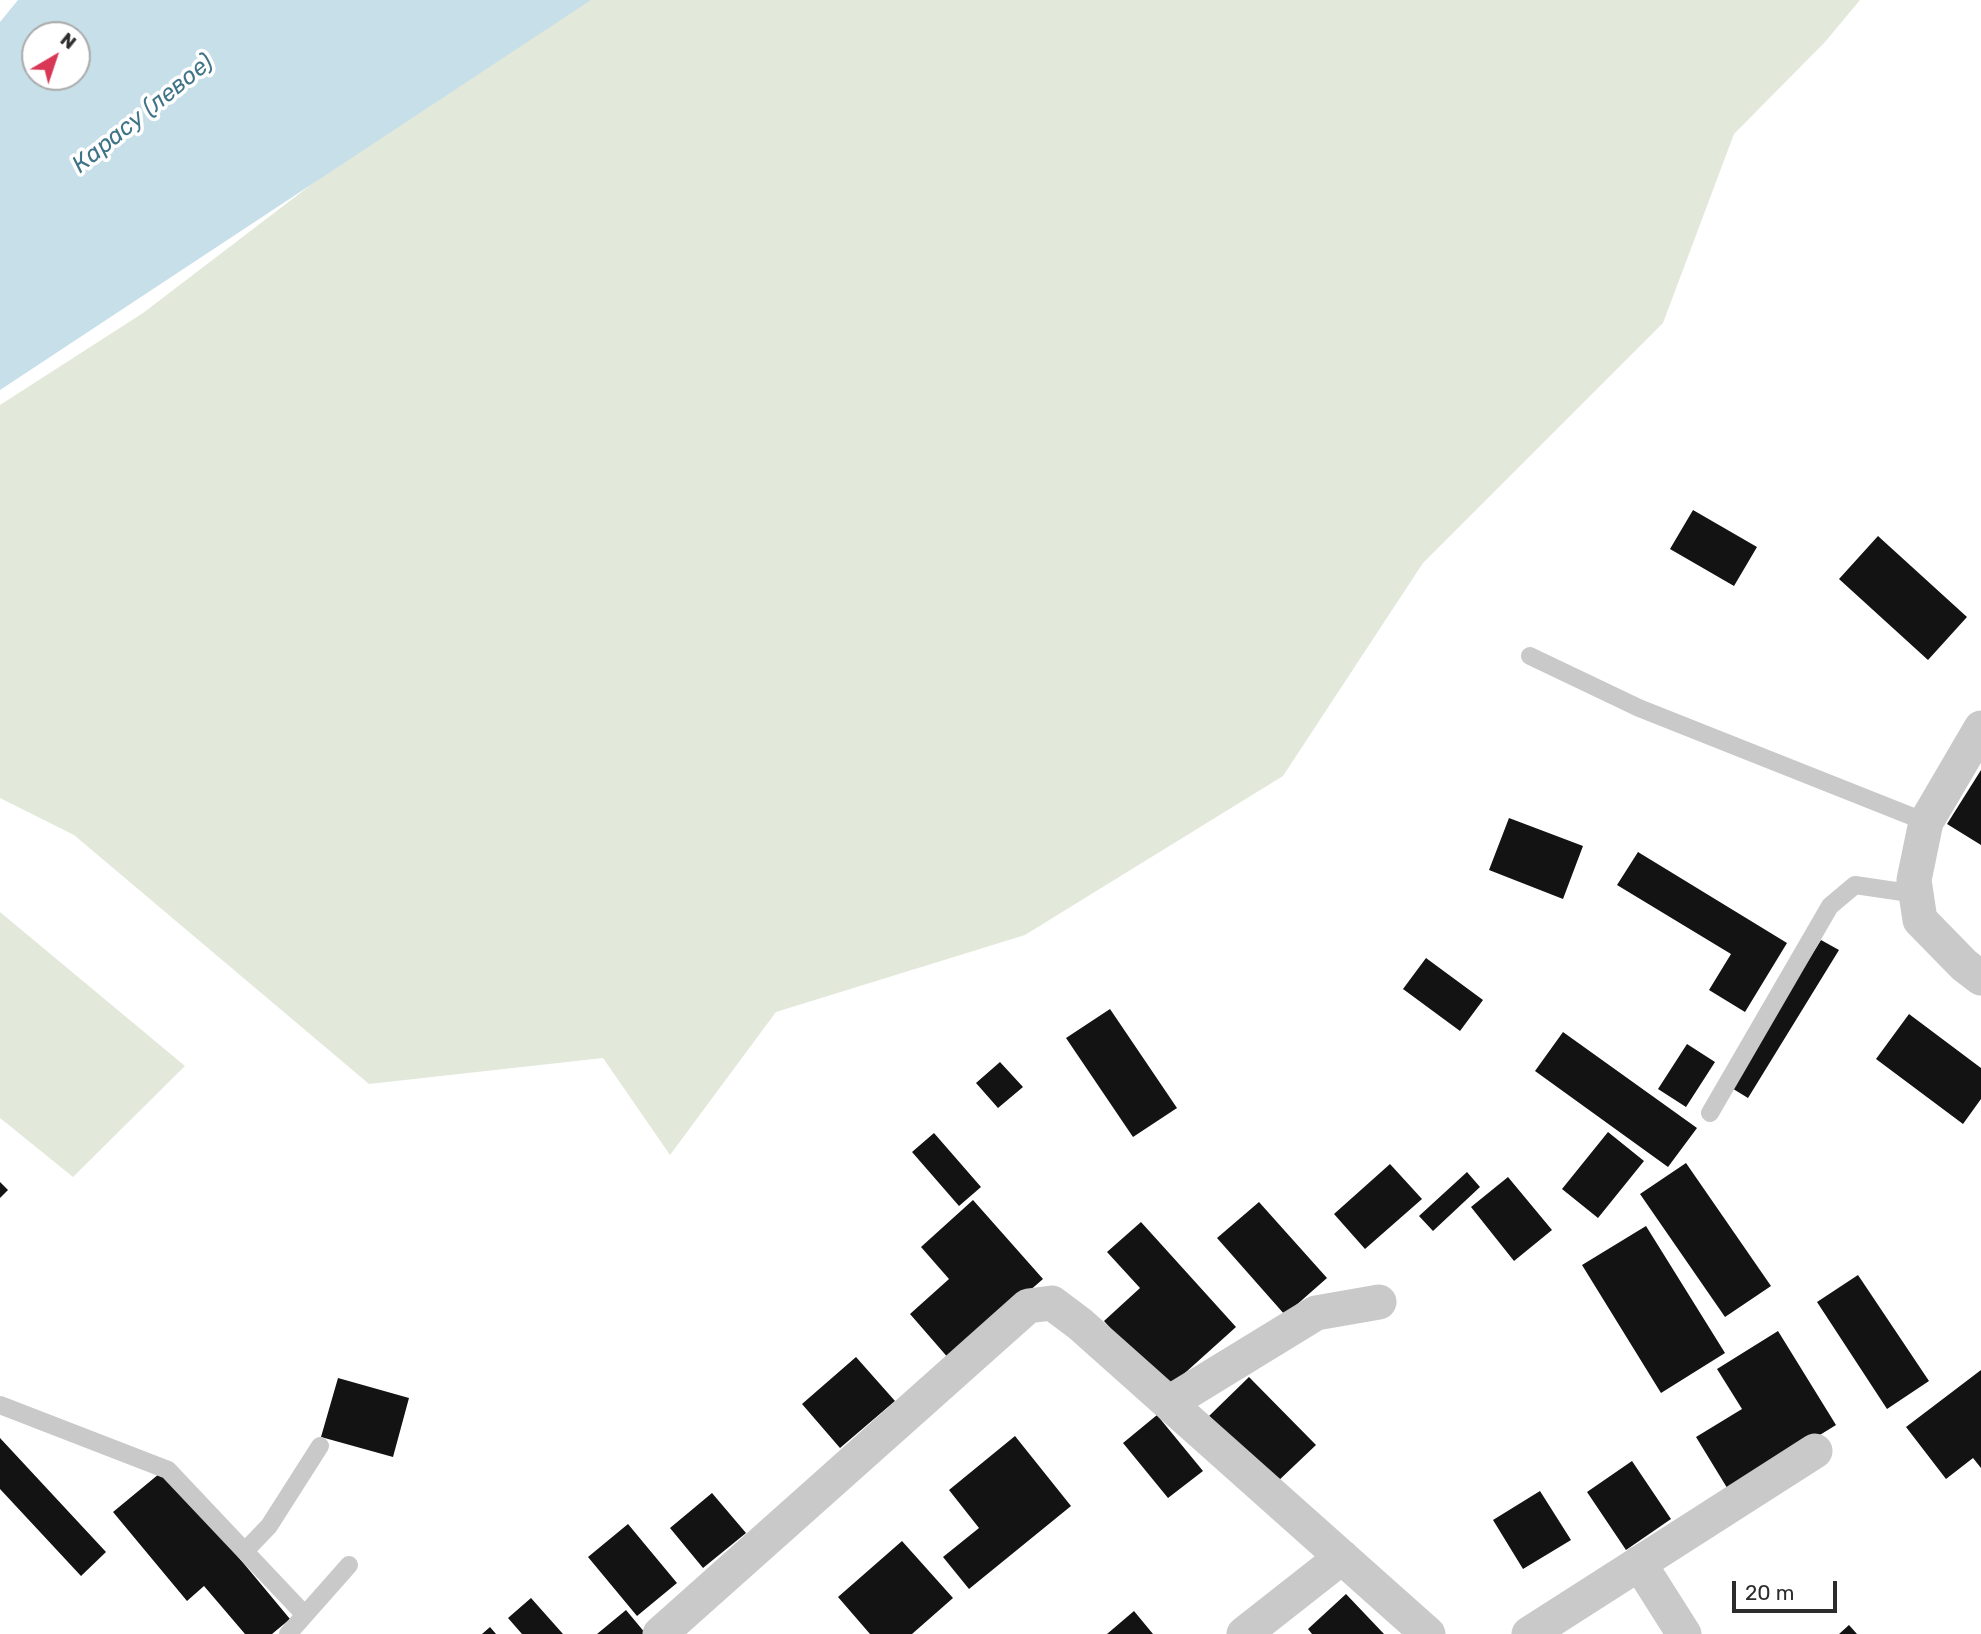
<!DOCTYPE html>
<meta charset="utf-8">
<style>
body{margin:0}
#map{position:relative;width:1981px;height:1634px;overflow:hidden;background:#fff;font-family:Rubik,sans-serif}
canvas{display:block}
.north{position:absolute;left:21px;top:21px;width:70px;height:70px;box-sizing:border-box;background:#fff;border:2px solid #ababab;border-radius:50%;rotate:39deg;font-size:19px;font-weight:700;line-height:28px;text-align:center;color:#2c2c2c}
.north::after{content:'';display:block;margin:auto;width:24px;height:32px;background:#d83856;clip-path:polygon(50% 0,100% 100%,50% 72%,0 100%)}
.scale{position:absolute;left:1732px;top:1581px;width:105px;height:32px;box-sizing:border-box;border:4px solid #2c2c2c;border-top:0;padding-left:9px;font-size:21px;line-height:24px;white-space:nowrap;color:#2c2c2c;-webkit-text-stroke:5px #fff;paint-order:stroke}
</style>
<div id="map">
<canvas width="1981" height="1634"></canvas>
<div class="north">N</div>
<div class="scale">20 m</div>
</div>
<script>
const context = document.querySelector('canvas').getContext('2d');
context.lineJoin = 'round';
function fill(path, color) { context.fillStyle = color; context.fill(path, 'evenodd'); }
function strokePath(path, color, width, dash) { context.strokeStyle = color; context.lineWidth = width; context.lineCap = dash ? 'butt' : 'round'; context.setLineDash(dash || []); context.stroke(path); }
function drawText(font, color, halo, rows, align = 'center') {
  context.font = font + ' Rubik,sans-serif'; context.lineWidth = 7; context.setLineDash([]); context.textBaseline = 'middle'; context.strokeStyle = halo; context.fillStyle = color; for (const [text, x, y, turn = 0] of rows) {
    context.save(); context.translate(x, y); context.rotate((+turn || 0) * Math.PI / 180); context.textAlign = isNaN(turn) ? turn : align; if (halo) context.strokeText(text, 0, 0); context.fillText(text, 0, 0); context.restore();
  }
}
const green = new Path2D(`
 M553,0H1860L1825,42L1734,134L1663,323L1423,563L1283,776L1025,935L776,1012L670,1155L603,1058L369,1084L74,835L0,798V405L143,313Z
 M0,912L185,1066L73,1177L0,1118Z`);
const water = new Path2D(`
 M18,0H591L0,390V22ZM35,35H77V77H35Z`);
const building = new Path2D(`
 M1693,510L1757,547L1734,586L1670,549Z
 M1878,536L1967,617L1928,660L1839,579Z
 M1981,770V845L1947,824Z
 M1509,818L1583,846L1563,899L1489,870Z
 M1638,852L1787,943L1745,1012L1709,990L1731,954L1617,885Z
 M1821,940L1839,950L1748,1098L1730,1087Z
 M1426,958L1483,1000L1460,1031L1403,989Z
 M1110,1009L1177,1108L1133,1137L1066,1038Z
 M1909,1014L1981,1068V1099L1963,1124L1876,1059Z
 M1563,1032L1697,1128L1668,1167L1535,1071Z
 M1687,1044L1715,1062L1686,1107L1658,1089Z
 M1000,1062L1023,1087L998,1108L976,1083Z
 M1608,1132L1644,1161L1598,1218L1562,1189Z
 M934,1133L981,1187L959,1206L912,1152Z
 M1686,1163L1771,1286L1725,1317L1640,1194Z
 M1390,1164L1422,1199L1365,1249L1334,1214Z
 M1467,1172L1480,1187L1433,1231L1419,1216Z
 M1508,1177L1552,1230L1514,1261L1471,1207Z
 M0,1182L8,1190L0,1198Z
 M973,1200L1043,1279L950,1360L910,1314L949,1279L921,1247Z
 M1259,1202L1327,1278L1285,1315L1217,1238Z
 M1141,1222L1236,1327L1166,1390L1104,1321L1140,1288L1107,1252Z
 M1646,1226L1725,1353L1661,1393L1582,1265Z
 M1858,1275L1929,1381L1887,1409L1817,1302Z
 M1778,1331L1836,1425L1729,1491L1696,1437L1742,1409L1717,1369Z
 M856,1357L895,1401L840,1448L802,1404Z
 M1981,1370V1468L1973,1458L1946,1479L1906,1427Z
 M1249,1377L1316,1445L1276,1483L1209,1416Z
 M338,1378L409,1398L393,1457L321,1437Z
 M1157,1415L1203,1471L1168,1498L1123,1443Z
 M1015,1436L1071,1506L969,1589L943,1557L979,1528L949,1490Z
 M0,1438L106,1552L81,1576L0,1489Z
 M1632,1461L1671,1519L1626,1550L1587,1492Z
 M165,1469L290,1619L272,1634H245L204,1586L187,1601L113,1512Z
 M1540,1491L1571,1540L1523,1569L1493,1520Z
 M712,1493L746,1533L703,1568L670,1528Z
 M628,1524L677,1583L637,1616L588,1557Z
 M902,1541L953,1598L912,1634H870L838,1597Z
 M1346,1594L1384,1634H1312L1308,1629Z
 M531,1598L563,1634H522L508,1618Z
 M626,1610L646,1634H597Z
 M1134,1611L1153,1634H1107Z
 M1849,1625L1857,1634H1839Z
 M490,1627L496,1634H482Z`);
const service = new Path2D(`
 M1530,656L1639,708L1926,822
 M1710,1113L1830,906L1855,885L1916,894
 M0,1405L168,1470L305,1615
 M245,1551L269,1526L320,1446
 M288,1634L349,1565`);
const minor = new Path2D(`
 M1981,728L1926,822L1914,880L1920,920L1964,965L1981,978
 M1169,1403L1316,1313L1379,1302
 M1639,1563L1684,1634
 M660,1634L1028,1306L1052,1303L1080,1324L1428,1634
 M1244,1634L1342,1557
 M1529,1634L1815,1451`);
const waterNames = [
 ["Карасу (левое)",143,114,-39]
];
fill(green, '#e3e9da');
fill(water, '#c7dfe8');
fill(building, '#131313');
strokePath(service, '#c9c9c9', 18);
strokePath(minor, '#c9c9c9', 35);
drawText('italic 24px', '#407487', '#fff', waterNames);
</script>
